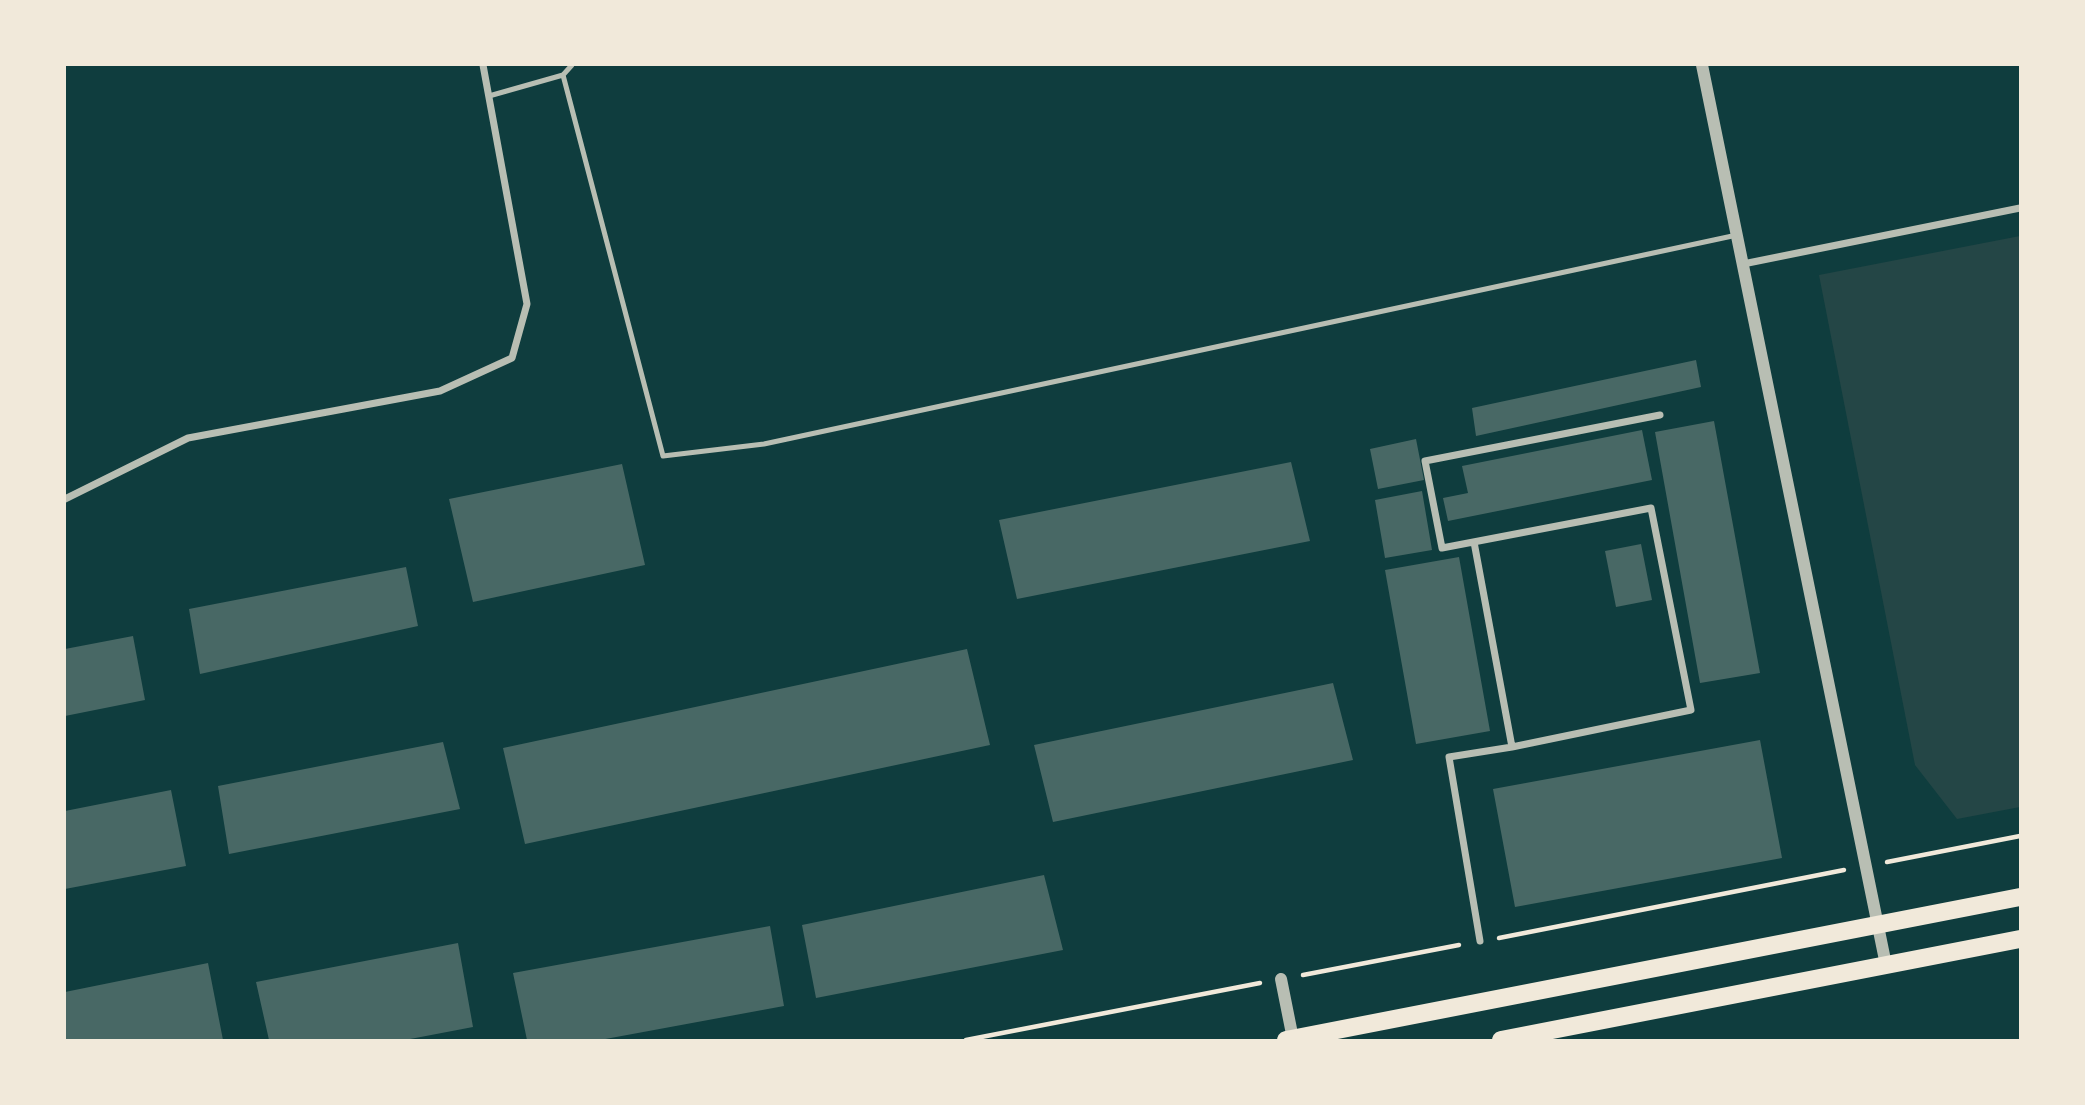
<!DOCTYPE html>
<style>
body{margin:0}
#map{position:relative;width:2085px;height:1105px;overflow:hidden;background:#0f3d3e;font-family:Barlow,sans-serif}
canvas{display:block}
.frame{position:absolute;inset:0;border:66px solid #f1e9da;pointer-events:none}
</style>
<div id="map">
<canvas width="2085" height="1105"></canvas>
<div class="frame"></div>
</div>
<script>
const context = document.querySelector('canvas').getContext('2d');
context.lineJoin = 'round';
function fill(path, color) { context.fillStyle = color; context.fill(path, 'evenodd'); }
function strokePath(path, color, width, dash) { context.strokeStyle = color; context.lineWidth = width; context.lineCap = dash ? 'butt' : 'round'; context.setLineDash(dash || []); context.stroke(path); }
const green = new Path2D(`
 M2020,236V807L1957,819L1915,765L1819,275Z`);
const building = new Path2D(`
 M1696,360L1701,387L1476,436L1472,408Z
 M1714,421L1760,673L1700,683L1655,432Z
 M1642,430L1652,480L1448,521L1443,498L1468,493L1462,466Z
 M1416,439L1424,480L1378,489L1370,449Z
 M1291,462L1310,541L1017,599L999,520Z
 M622,464L645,565L473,602L449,499Z
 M1422,491L1432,550L1385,558L1375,500Z
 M1641,544L1652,600L1616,607L1605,551Z
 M1459,557L1490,731L1416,744L1385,570Z
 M406,567L418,626L200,674L189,609Z
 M133,636L145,700L65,716V649Z
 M967,649L990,745L525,844L503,748Z
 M1333,683L1353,760L1053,822L1034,745Z
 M1760,740L1782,858L1515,907L1493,789Z
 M443,742L460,809L229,854L218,786Z
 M171,790L186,866L65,889V811Z
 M1044,875L1063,950L816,998L802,925Z
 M770,926L784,1006L600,1040H527L513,973Z
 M458,943L473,1027L405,1040H269L256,982Z
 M208,963L223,1040H65V992Z`);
const path = new Path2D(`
 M1887,862L2020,836
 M1499,938L1844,870
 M1303,975L1459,945
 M966,1040L1260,983`);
const service = new Path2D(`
 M563,75L663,456L764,444L1737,235
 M489,96L563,75L572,65`);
const minor = new Path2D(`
 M1743,264L2020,208
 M65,499L188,438L440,391L512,358L527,304L483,65
 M1474,542L1512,747
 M1480,941L1449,757L1512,747L1691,710L1651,508L1442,548L1425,461L1660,415`);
const tertiary = new Path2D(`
 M1702,65L1886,965
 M1281,979L1293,1039`);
const primary = new Path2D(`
 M1286,1040L2020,897
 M1501,1040L2020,939`);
fill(green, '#244646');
fill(building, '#486865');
strokePath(path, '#f1e9da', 4.5);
strokePath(service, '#b8beb3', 5);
strokePath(minor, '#b8beb3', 7);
strokePath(tertiary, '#b8beb3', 12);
strokePath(primary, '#f1e9da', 18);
</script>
